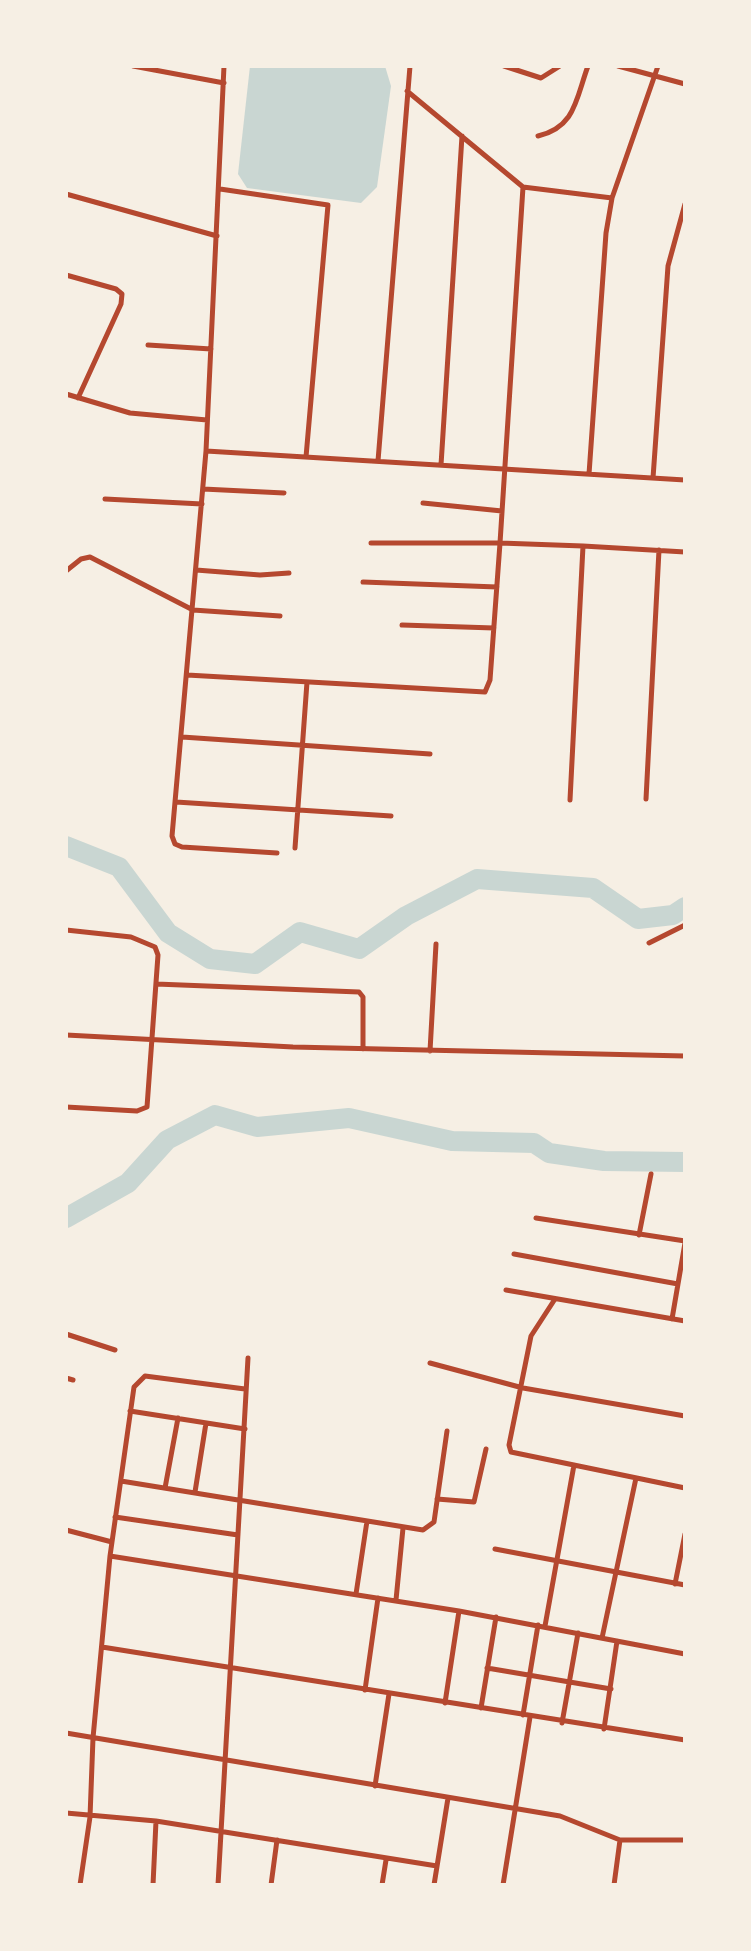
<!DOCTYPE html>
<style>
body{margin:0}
#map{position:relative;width:751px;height:1951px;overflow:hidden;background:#f6efe4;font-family:Karla,sans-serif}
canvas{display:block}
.frame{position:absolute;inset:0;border:68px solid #f6efe4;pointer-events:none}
</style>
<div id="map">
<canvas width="751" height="1951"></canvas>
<div class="frame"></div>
</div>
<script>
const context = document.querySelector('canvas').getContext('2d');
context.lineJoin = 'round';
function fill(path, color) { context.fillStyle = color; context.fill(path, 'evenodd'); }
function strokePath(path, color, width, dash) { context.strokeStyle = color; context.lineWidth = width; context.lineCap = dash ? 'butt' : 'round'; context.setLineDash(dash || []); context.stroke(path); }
const water = new Path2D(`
 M250,66H385L391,86L377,187L361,203L247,188L238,174Z`);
const river = new Path2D(`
 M66,846L119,867L168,933L210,959L255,964L300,932L359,949L406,916L477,879L593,888L638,919L673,915L685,907
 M66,1218L128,1183L167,1140L215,1115L257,1127L349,1118L452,1141L534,1143L549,1153L604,1161L685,1162`);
const minor = new Path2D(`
 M133,66L224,83
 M224,66L206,451L685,480
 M504,66L541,78L560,66
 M618,66L685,84
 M407,91L523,187L500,543L583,546
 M538,136C576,127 576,98 588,66
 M523,187L612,198
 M220,189L328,205L306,457
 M66,194L217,236
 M66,275L116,289L122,294L121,304L78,398
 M148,345L211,349
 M66,394L130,413L207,420
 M206,451L172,836L175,844L182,847L277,853
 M378,461L410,66
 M441,465L462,136
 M589,474L606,233L612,198L658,66
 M653,478L668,266L685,204
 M203,489L284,493
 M105,499L202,504
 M423,503L502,511
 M196,570L260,575L289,573
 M66,571L81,559L90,557L193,610L280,616
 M363,582L497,587
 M402,625L494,628
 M187,675L485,692L490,680L500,543H371
 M182,737L430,754
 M646,799L659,550
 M570,800L583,546L685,552
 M176,802L391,816
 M295,848L307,682
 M66,930L131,937L155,947L158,955L147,1107L137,1111L66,1107
 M649,943L685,925
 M156,984L359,992L363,997V1049
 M66,1035L293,1047L685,1056
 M430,1051L436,944
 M536,1218L685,1241
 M639,1235L651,1174
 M514,1254L678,1284
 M506,1290L685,1321
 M555,1299L531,1336L509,1445L511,1452L685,1488
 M672,1319L685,1243
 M66,1334L115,1350
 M430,1363L523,1388L685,1416
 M66,1378L73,1380
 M130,1411L245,1429
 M121,1481L423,1530L434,1522L447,1431
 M165,1488L178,1418
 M195,1492L206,1423
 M437,1499L474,1502L486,1449
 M115,1517L238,1535
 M66,1530L112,1542
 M495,1549L685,1585
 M110,1556L459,1611L685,1654
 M675,1584L685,1534
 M356,1594L367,1521
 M396,1600L403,1528
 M545,1626L574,1465
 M602,1638L636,1478
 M102,1647L685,1740
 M487,1668L611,1689
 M365,1690L378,1598
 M445,1703L459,1611
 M481,1708L496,1617
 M523,1715L538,1625
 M562,1723L578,1633
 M604,1729L617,1641
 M66,1733L560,1816L620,1840H685
 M375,1786L389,1694
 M66,1813L156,1821L437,1866
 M80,1885L90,1817L93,1738L110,1556L134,1387L145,1376L245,1389
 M153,1885L156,1821
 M218,1885L248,1358
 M271,1885L277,1840
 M382,1885L386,1860
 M434,1885L448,1798
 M503,1885L530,1717
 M614,1885L620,1840`);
fill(water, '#c9d6d2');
strokePath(river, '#c9d6d2', 20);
strokePath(minor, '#b5482f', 5);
</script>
